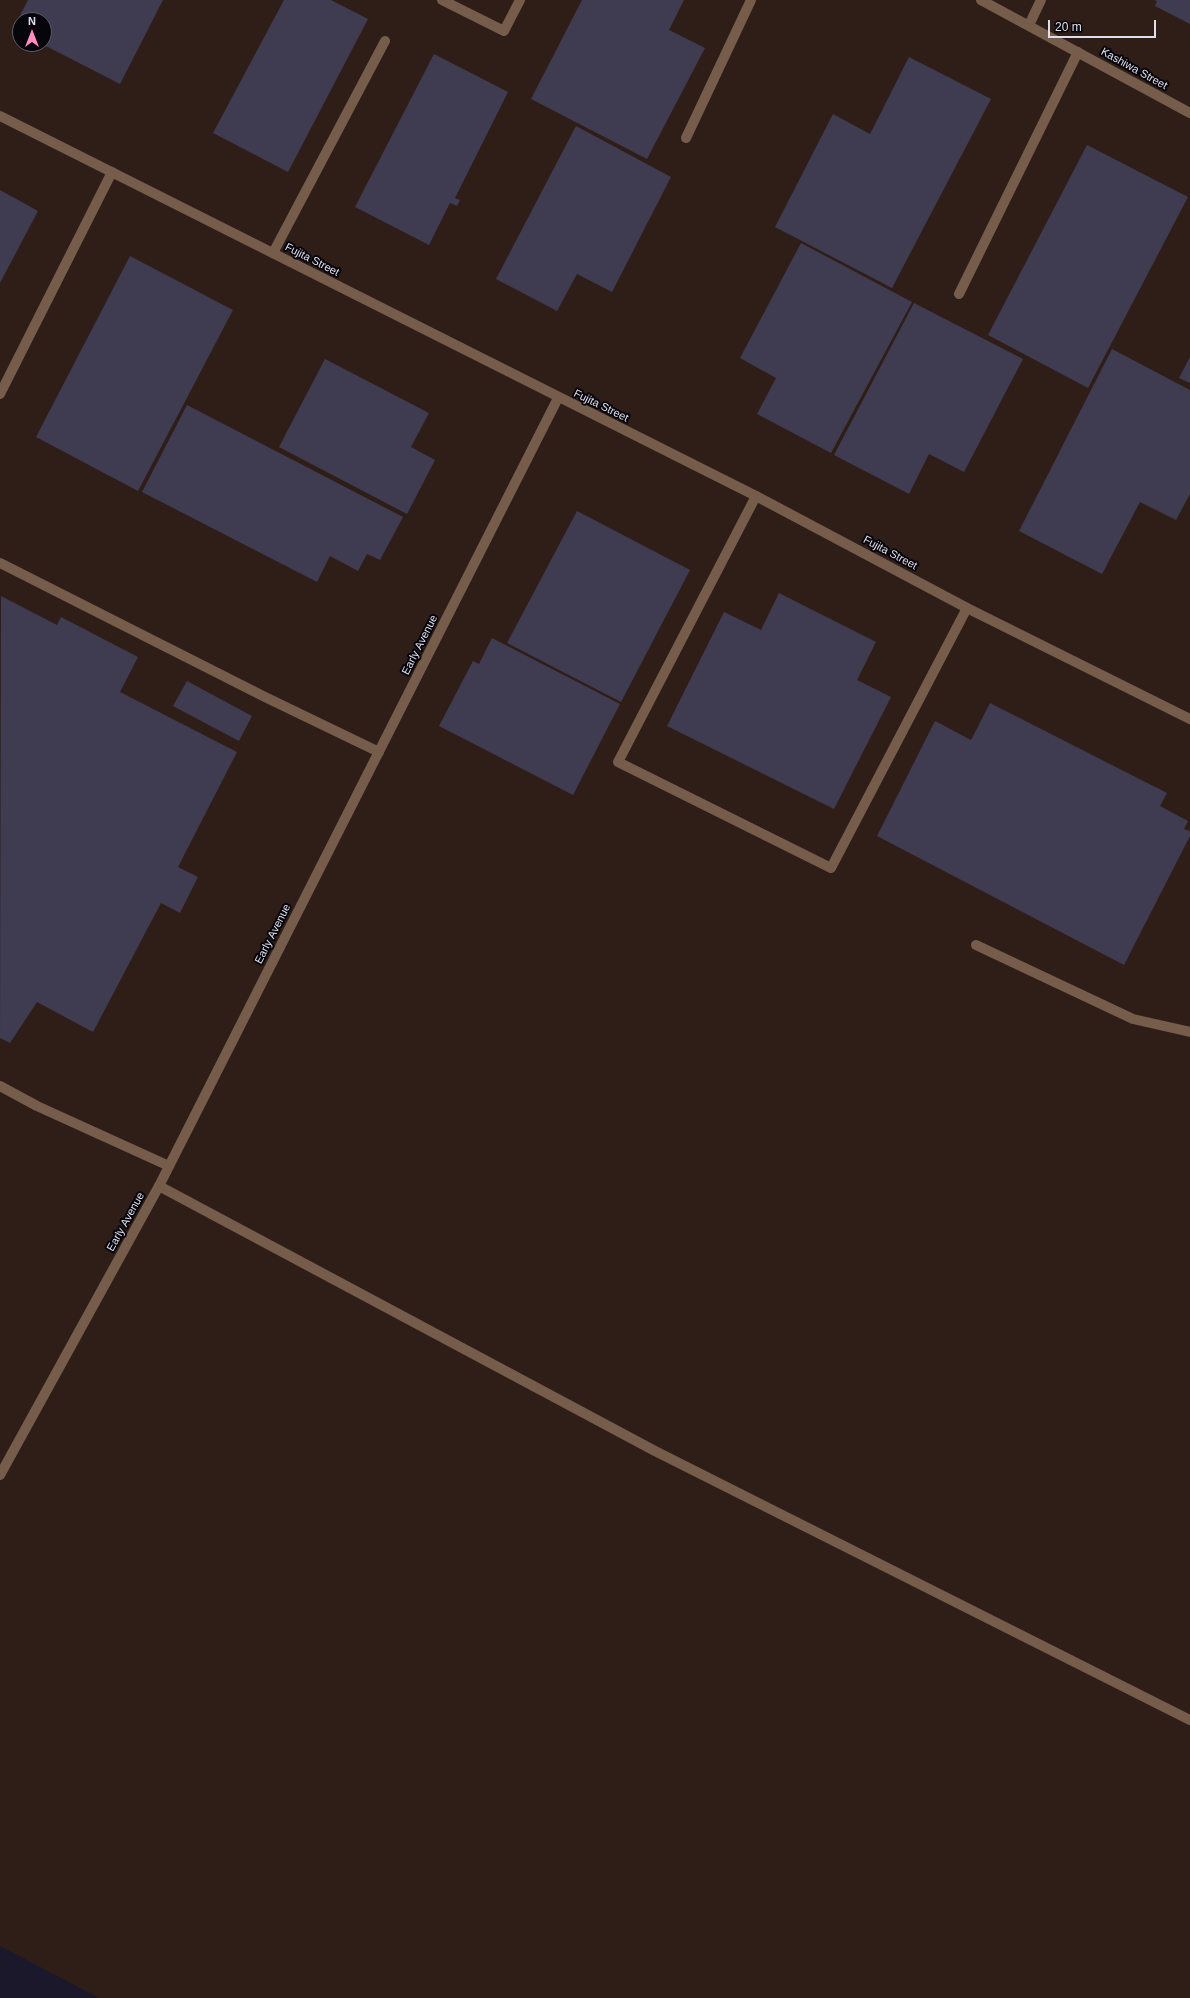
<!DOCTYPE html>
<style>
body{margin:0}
#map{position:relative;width:1190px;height:1998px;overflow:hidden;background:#1c182b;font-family:Arial,sans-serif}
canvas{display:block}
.north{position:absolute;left:12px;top:12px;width:40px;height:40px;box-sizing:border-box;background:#06050c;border:1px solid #5d5c65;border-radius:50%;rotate:0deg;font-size:11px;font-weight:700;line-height:16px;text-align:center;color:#e0deeb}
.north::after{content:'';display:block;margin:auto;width:14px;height:18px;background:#fe8ebd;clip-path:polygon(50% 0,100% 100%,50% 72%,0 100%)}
.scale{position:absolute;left:1048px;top:20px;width:108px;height:18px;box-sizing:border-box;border:2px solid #e0deeb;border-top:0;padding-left:5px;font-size:12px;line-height:14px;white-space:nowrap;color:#e0deeb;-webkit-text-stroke:3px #06050c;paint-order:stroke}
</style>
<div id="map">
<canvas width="1190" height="1998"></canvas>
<div class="north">N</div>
<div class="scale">20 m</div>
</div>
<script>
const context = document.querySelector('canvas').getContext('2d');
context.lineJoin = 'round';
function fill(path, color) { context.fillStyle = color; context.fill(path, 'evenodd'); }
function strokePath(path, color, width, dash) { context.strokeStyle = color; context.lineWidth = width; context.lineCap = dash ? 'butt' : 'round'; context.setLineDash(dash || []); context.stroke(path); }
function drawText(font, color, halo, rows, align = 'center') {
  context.font = font + ' Arial,sans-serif'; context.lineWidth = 4; context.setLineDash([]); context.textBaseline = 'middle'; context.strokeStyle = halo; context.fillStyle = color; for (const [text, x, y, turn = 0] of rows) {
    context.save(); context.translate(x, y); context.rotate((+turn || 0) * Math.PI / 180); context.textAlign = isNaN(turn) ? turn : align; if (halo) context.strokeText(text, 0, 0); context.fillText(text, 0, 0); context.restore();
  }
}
const industrial = new Path2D(`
 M0,0H1190V1998H99L0,1946ZM20,20H44V44H20Z`);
const building = new Path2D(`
 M28,0H163L120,84L44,45V20H20V33L13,29Z
 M284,0H331L368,19L288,172L213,133Z
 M582,0H684L669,30L705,48L647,159L531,99Z
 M1154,0H1190V24L1155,6L1157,1Z
 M434,54L508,92L455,198L460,200L457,206L450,203L429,245L355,207Z
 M909,57L991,99L892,288L775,227L833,114L870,134Z
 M576,126L671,177L612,292L577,274L557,311L496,279Z
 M1087,145L1188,197L1088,388L988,335Z
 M0,190L38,211L0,283Z
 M801,243L912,302L831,453L757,414L776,378L740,358Z
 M130,256L233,310L138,491L36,437Z
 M914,303L1023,359L964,472L929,454L909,494L834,455Z
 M1112,349L1190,390V494L1176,520L1140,502L1102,574L1019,531Z
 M1190,357V383L1179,378Z
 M325,359L429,413L411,447L435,460L407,514L279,447Z
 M187,405L403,517L380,560L367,554L358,571L330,556L317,582L142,492Z
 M577,511L690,570L621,702L507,643Z
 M779,593L876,642L857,680L891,697L834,809L667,726L724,612L761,630Z
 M1,596L57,625L61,617L138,657L120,692L237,752L178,867L198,877L180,913L161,903L93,1032L37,1002L10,1043L0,1038Z
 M492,638L620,704L573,795L439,726L473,661L479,664Z
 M187,681L252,716L239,741L173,706Z
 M990,703L1167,793L1160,806L1188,821L1184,829L1190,831V836L1124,965L877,836L935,721L971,740Z`);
const lane = new Path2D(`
 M442,0L504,31L520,0
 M1029,25L1041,0
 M686,138L751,0
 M273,253L385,41
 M959,294L1078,52
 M0,394L112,172
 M756,496L618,762L831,868L967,608
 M0,563L265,697L379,752
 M976,945L1133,1019L1190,1032
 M0,1086L37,1106L169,1166
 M159,1186L655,1451L1190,1720`);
const street = new Path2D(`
 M981,0L1190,113
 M0,116L756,496L967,608L1190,719
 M0,1475L159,1186L558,398`);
const streetNames = [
 ["Kashiwa Street",1134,69,29],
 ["Fujita Street",312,260,27],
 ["Fujita Street",601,406,26],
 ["Fujita Street",890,553,28],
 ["Early Avenue",420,645,-63],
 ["Early Avenue",273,934,-63],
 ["Early Avenue",126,1222,-61]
];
fill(industrial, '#2f1e17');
fill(building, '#3f3b51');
strokePath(lane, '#765c4b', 10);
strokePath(street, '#765c4b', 10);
drawText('11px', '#e0deeb', '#06050c', streetNames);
</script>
